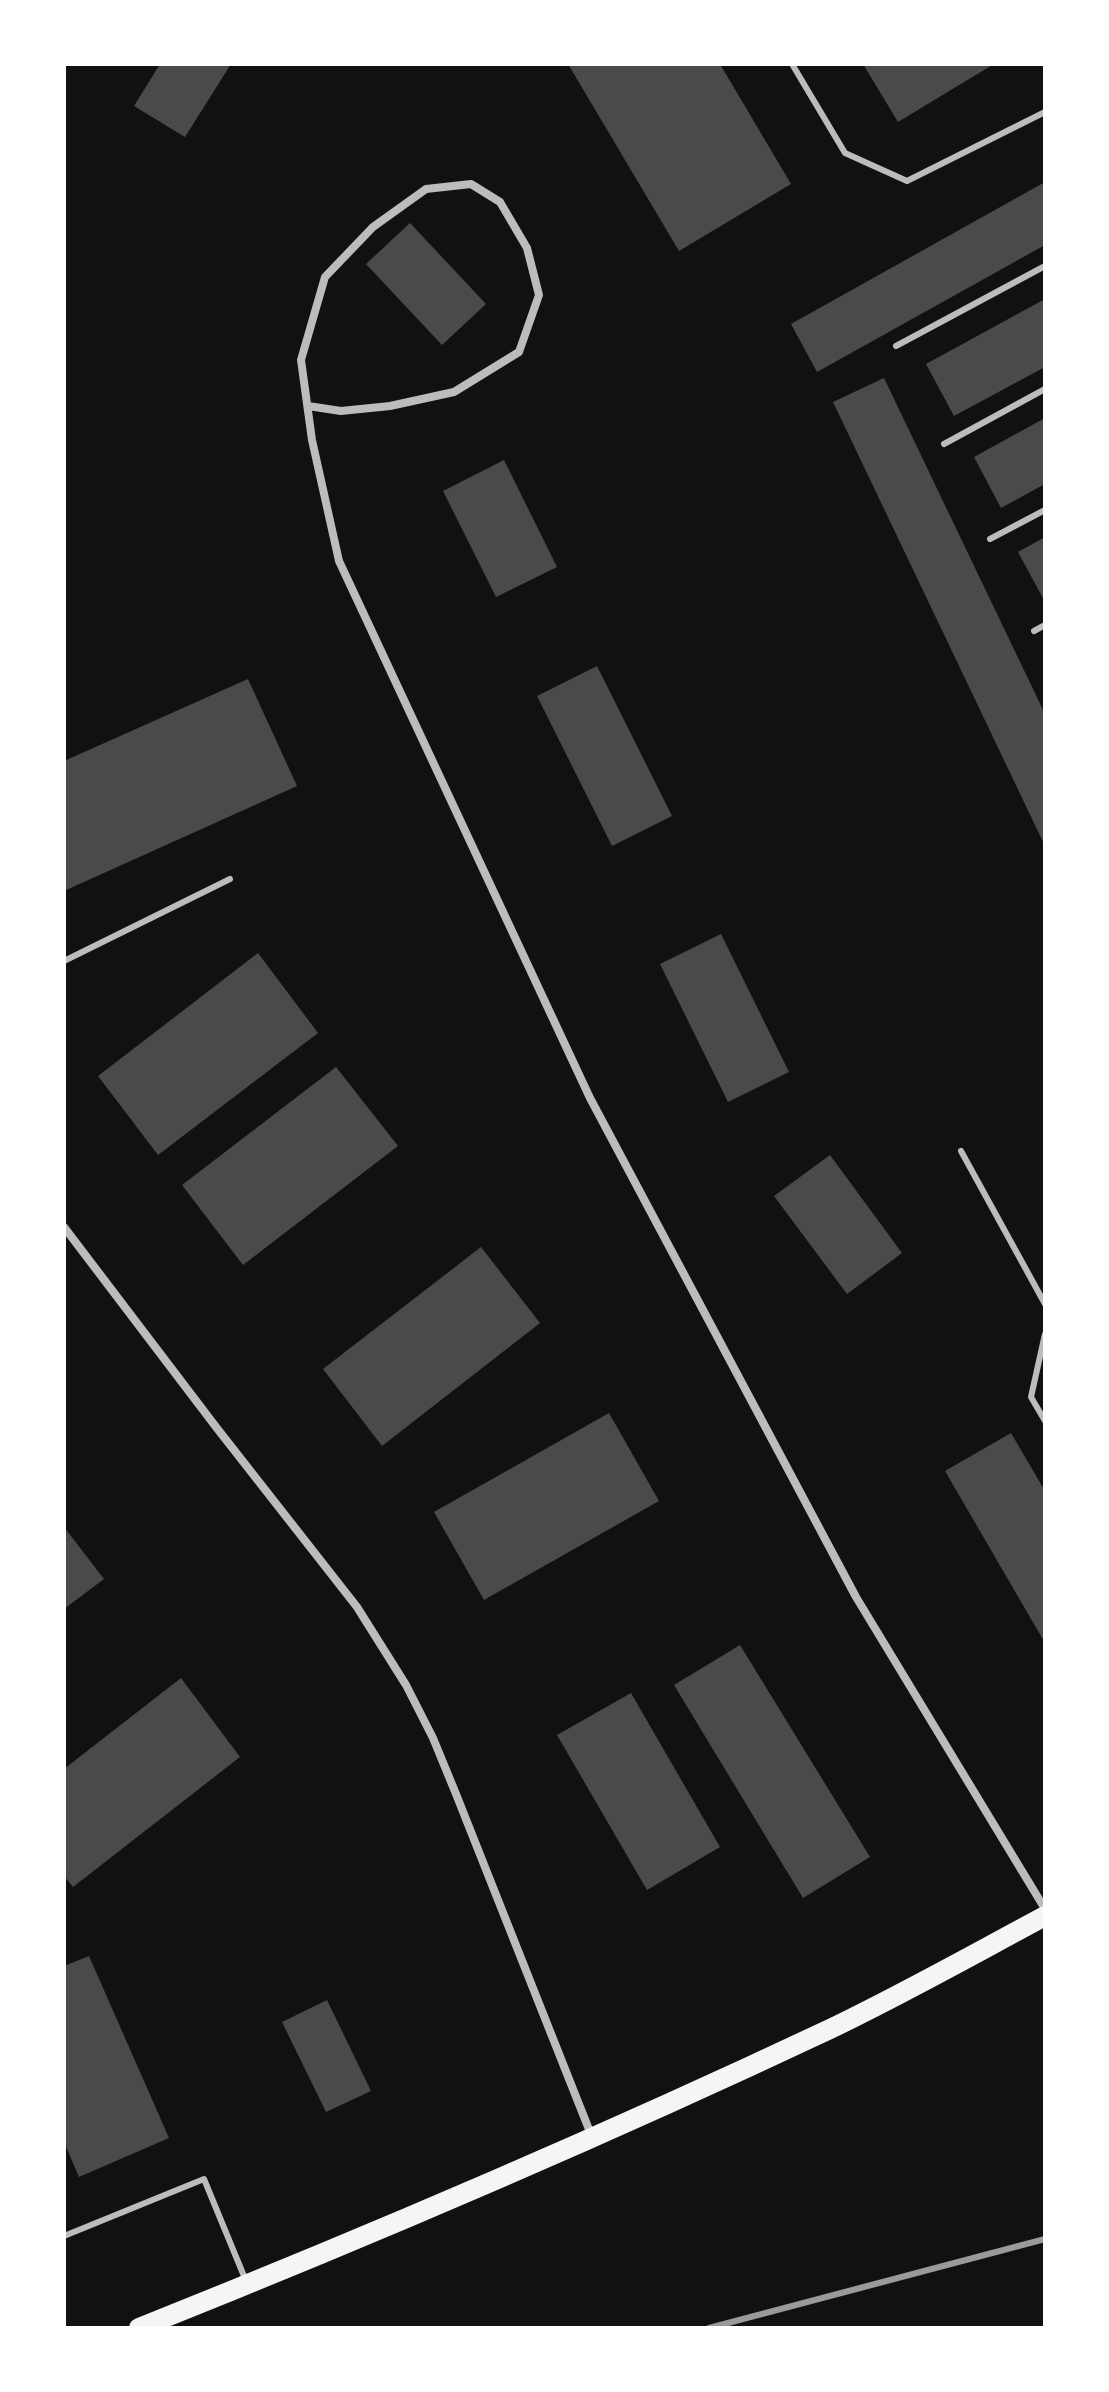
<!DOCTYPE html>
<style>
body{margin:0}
#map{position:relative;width:1109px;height:2392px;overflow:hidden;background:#111;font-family:"Titillium Web",sans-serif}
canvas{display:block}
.frame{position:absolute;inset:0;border:66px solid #fff;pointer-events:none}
</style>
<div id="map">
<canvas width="1109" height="2392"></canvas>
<div class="frame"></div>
</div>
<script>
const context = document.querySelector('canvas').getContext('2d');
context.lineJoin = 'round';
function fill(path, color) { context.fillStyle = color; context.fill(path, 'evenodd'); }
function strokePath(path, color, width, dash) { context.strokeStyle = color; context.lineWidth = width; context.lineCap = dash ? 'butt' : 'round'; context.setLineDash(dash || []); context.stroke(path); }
const building = new Path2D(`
 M160,64H231L185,137L134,106Z
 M568,64H720L791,184L679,251Z
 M863,64H994L898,122Z
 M1045,182V245L817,372L791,324Z
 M410,223L486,304L442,345L366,264Z
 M1045,299V367L954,416L926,364Z
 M884,378L1045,714V846L833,402Z
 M1045,418V484L1001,508L974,457Z
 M504,460L557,567L496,597L443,491Z
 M1045,537V602L1018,552Z
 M597,666L672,816L612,846L537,696Z
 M248,679L297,786L64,891V761Z
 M721,934L789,1072L728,1102L660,964Z
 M258,953L318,1033L158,1155L98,1076Z
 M336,1067L398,1146L243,1265L182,1185Z
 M830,1155L902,1253L847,1294L774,1196Z
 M481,1247L540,1323L382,1446L323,1369Z
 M609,1413L659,1501L484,1600L434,1512Z
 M1011,1433L1045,1491V1643L945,1471Z
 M64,1527L104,1579L64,1609Z
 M740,1645L870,1857L803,1898L674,1685Z
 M181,1678L240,1757L73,1887L64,1876V1769Z
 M631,1693L720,1847L647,1890L557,1735Z
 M89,1956L169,2138L79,2177L64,2142V1966Z
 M327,2000L371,2091L326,2112L282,2022Z`);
const service = new Path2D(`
 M792,64L845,153L907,181L1045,112
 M896,346L1045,266
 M944,444L1045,389
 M990,539L1045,510
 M1034,631L1045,625
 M64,961L230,879
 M961,1151L1045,1304
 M1045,1334L1031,1397L1045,1421
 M64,2236L204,2179L246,2281`);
const minor = new Path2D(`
 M308,406L341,411L390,406L454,392L519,352L539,295L527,248L500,202L471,184L426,189L373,227L325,277L301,360L312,440L339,561L590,1098L856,1597L1045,1909
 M64,1227L216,1427L357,1607L406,1685L433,1738L456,1794L592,2137`);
const primary = new Path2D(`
 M139,2328C372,2235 603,2136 830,2029C903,1994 974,1954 1045,1916`);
const rail = new Path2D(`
 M709,2328L1045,2239`);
fill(building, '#4a4a4a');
strokePath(service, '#bcbcbc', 6);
strokePath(minor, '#bcbcbc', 8);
strokePath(primary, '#f5f5f5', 20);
strokePath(rail, '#9a9a9a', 6);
</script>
